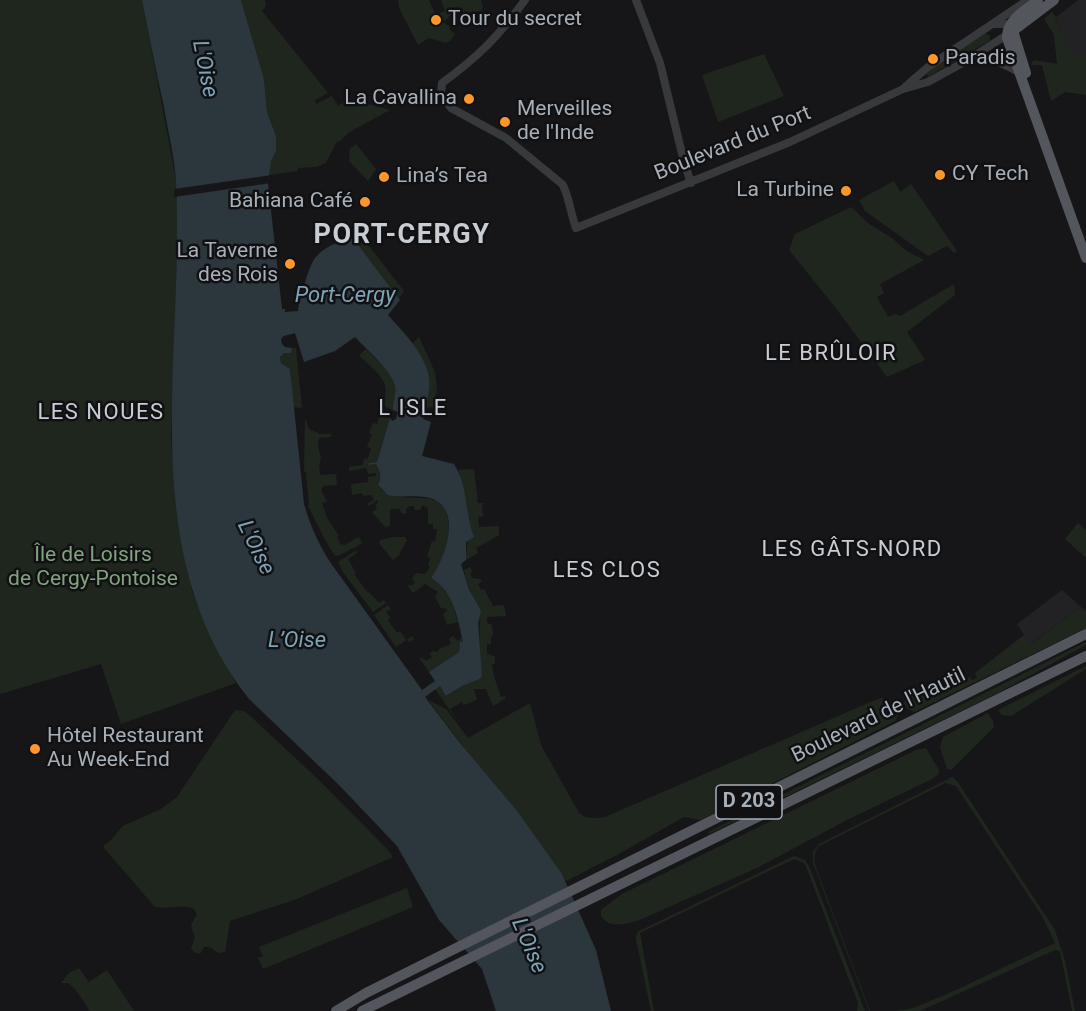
<!DOCTYPE html>
<meta charset="utf-8">
<style>
body{margin:0}
canvas{display:block;background:#161618}
</style>
<canvas width="1086" height="1011"></canvas>
<script>
const context = document.querySelector('canvas').getContext('2d');
context.lineJoin = 'round';
function fill(path, color) { context.fillStyle = color; context.fill(path, 'evenodd'); }
function strokePath(path, color, width, dash) { context.strokeStyle = color; context.lineWidth = width; context.lineCap = dash ? 'butt' : 'round'; context.setLineDash(dash || []); context.stroke(path); }
function drawText(font, color, halo, rows, align = 'center') {
  context.font = font + ' Roboto,sans-serif'; context.lineWidth = 5; context.setLineDash([]); context.textBaseline = 'middle'; context.strokeStyle = halo; context.fillStyle = color; for (const [text, x, y, turn = 0] of rows) {
    context.save(); context.translate(x, y); context.rotate((+turn || 0) * Math.PI / 180); context.textAlign = isNaN(turn) ? turn : align; if (halo) context.strokeText(text, 0, 0); context.fillText(text, 0, 0); context.restore();
  }
}
const built = new Path2D(`
 M1078,0H1086V58L1072,55L1055,18Z
 M1062,590L1081,607L1030,644L1017,624Z`);
const green = new Path2D(`
 M0,0H142L176,180L178,231L171,440L180,533L193,594L208,631L236,683L121,724L101,664L0,694Z
 M241,0H265L266,6L262,11L328,93L315,100L316,104L332,96L338,106L349,99L390,110L348,133L339,142L337,141L326,163L316,167L298,168V171L269,175L271,161L276,151V136L267,112L264,79Z
 M398,0H429L436,16L433,18V21L437,23L440,20L450,27L449,29L455,34L451,40L446,43L429,38L418,45L399,8Z
 M441,0H481L483,7L481,11L460,15L459,14L461,11L457,8L445,21L437,15L445,11Z
 M1052,12L1057,18L1055,19L1072,53L1086,57V95L1065,92L1051,101L1042,65H1031L1032,62L1035,60L1057,64L1054,35L1044,19Z
 M985,33L990,36L989,41L928,77L926,72Z
 M764,54L784,96L718,122L702,75Z
 M356,144L376,169L368,181L349,161L350,149Z
 M894,181L900,192L911,184L957,251L954,253L947,246L928,256L865,211L859,200Z
 M851,207L869,224L892,238L905,250L924,260L880,284L884,293L877,297L888,317L895,314L900,316L954,284L955,295L907,332L925,360L887,377L835,307L789,250L795,234Z
 M362,237L404,291L399,298L353,239Z
 M419,337L435,372L437,388L433,407L425,408L429,391L413,343Z
 M292,348H296L302,408L293,407L290,369L281,363L280,357L283,353H291Z
 M366,349C375,359 397,376 396,391C395,398 392,403 393,410L383,406C392,379 377,374 359,355Z
 M380,414L390,418L377,462L369,463V465L376,464C381,471 381,477 378,485C397,514 450,475 449,531C448,547 441,565 431,578C448,587 453,604 458,622L447,625L443,614L447,611V609L441,608L435,597L438,592L425,584L413,593L407,585H413L415,582L412,579L416,573L425,574L430,567L428,565L430,558L427,556L432,541L435,542L437,529H433V524H428V508L423,505L420,510H414V506H410L406,509V514L401,513L400,509H390V526L385,527L372,512L377,509L375,505L378,503V500L369,506L367,504L374,500L371,495L363,496L362,493L352,495L351,484L368,482V477L376,476V473L368,474L366,468L349,471V467L363,465L364,459L368,458L371,448L367,447L372,434L369,433L373,423L377,424Z
 M305,418L309,429L320,434H331V437L319,438L318,446L321,459L319,465L320,475L336,474L337,485L324,486L321,490L327,502L322,503L327,518L339,536L337,537L340,544L345,545L358,537L363,543L340,555L336,556C330,552 313,515 308,506L309,505L306,472L304,471Z
 M474,469L478,503H483L482,511L484,516L478,517L479,527L499,526V535L476,548L478,553L466,560C466,546 470,534 469,522C467,504 463,488 458,470Z
 M1078,523L1086,530V558L1065,539Z
 M394,537H405L407,540L399,555L393,560L379,543L380,540Z
 M355,551L358,552L348,559L356,573L354,574L368,593L369,592L379,603L384,600L386,603L373,612L343,572L338,562Z
 M470,567L472,572L470,574L472,578L480,579L482,581L478,584L481,590L484,589L493,606L504,605L506,616L487,617V623L492,625L493,635L491,637V644H487V653L495,657V664H492C493,677 497,684 501,697L505,696L506,698L493,706L486,689H474L477,700L464,705L462,702L450,709L459,723L435,689L440,686L447,696L462,686L480,679L482,676C477,656 481,635 479,614C477,599 466,586 464,570Z
 M388,605L391,609L386,612L390,618L388,620L397,633L400,631L406,640L412,636L414,639L410,642L406,640L396,647L374,615Z
 M1081,607L1086,611V628L914,712L907,708L904,703L905,700L910,695L963,671L967,678L970,677L972,680L977,678L975,673L1024,635L1031,644Z
 M453,636L458,641L462,637L463,642L460,643L459,652L429,672L420,659L421,657L426,661L432,657L429,654L433,651L437,652L439,649L451,644L449,639Z
 M1086,642V645L998,693L709,834L708,832Z
 M1086,666V669L1011,716L1002,715L998,710Z
 M880,698L887,699L898,716L895,721L701,820L685,817L682,818L617,855L566,881L428,700L446,709L468,738L530,703L541,745L579,813C588,820 595,818 605,817Z
 M236,710L244,711L248,714L320,781L387,849L393,857L297,899L230,921L225,952L218,953L210,947H204L200,954L194,952L191,948L195,938L191,925L197,914L193,908C180,904 168,909 155,907L104,848V845L110,841L123,826L161,809L177,797L233,713Z
 M988,713L993,721L994,727L951,770L947,769L940,747L943,737Z
 M926,748L939,770V773L934,778L845,821L757,868L637,921C624,924 610,929 601,916V910L622,894L916,750Z
 M952,777L957,781L1055,930L1065,961L1075,1011H1072L1060,951L1055,950L920,1011H896L914,1008L956,990L1055,943L1042,916L956,786L945,783L819,846C813,853 814,860 816,868L870,1011H869L813,863V852L819,844Z
 M794,856L805,860L809,866L865,1011H857L858,1003L807,869L804,863L794,859L640,933L654,1011H651L636,939L637,932Z
 M407,888L413,907L263,969L258,958L263,956L259,947Z
 M79,968L89,982L107,970L134,1011H90L75,989L68,983H61L69,973Z`);
const water = new Path2D(`
 M142,0H241L264,79L267,112L276,136V151L271,161L268,184L282,309H285V312L298,311L300,291H303C312,255 316,250 352,237L400,300L388,315C403,332 422,350 428,373C432,388 426,405 423,419L431,422L422,456L454,464C468,486 465,513 474,537L466,542V560L461,564L469,589L481,611L478,623L482,676L480,679L462,686L446,696L440,686L425,697L460,743L517,811L562,874L596,950L611,1011H496L482,969L439,920L397,846L340,786L249,699C133,552 185,354 176,183C175,158 168,132 164,107C156,71 149,36 142,0ZM295,333L304,362L335,351L355,337C366,349 391,370 395,386C397,393 392,402 393,410L398,412L396,419L392,421L390,418L377,462L369,463V465L376,464C380,471 382,477 378,485L388,495C403,499 421,493 435,500C462,514 444,561 431,578C453,590 458,619 463,642H460L459,652L429,672L435,681L422,690L330,562C318,543 310,525 304,504L290,369L281,363L280,357L284,353H291L292,348L285,347L282,344L281,339L284,336Z`);
const pier = new Path2D(`
 M272,175L271,183L174,197V189Z`);
const minor = new Path2D(`
 M525,0C499,36 478,57 442,83L441,94L451,108L506,138L562,184C568,192 571,215 576,228L790,142L903,89L928,82L966,61L1013,31L1005,24H993
 M636,0L660,63L684,162L691,183
 M970,60C989,58 1001,62 1018,72
 M905,87L928,67L1028,0`);
const major = new Path2D(`
 M1038,0C1026,10 1006,20 1007,38L1086,258
 M1026,73L1013,31L1054,0
 M336,1011L366,993L1086,634
 M362,1011L1086,656`);
const markers = [
 [436,20,6,"#fb972b"],
 [933,59,6,"#fb972b"],
 [469,99,6,"#fb972b"],
 [505,122,6,"#fb972b"],
 [940,175,6,"#fb972b"],
 [384,177,6,"#fb972b"],
 [846,191,6,"#fb972b"],
 [365,202,6,"#fb972b"],
 [290,264,6,"#fb972b"],
 [35,749,6,"#fb972b"]
];
const shields = [
 [749,802,66]
];
const shieldNames = [
 ["D 203",749,802]
];
const poiNames = [
 ["Tour du secret",448,20],
 ["Paradis",945,59],
 ["La Cavallina",457,99,"right"],
 ["Merveilles",517,110],
 ["de l'Inde",517,134],
 ["CY Tech",952,175],
 ["Lina’s Tea",396,177],
 ["La Turbine",834,191,"right"],
 ["Bahiana Café",353,202,"right"],
 ["La Taverne",278,252,"right"],
 ["des Rois",278,276,"right"],
 ["Hôtel Restaurant",47,737],
 ["Au Week-End",47,761]
];
const streetNames = [
 ["Boulevard du Port",733,144,-22],
 ["Boulevard de l'Hautil",879,716,-26]
];
const parkNames = [
 ["Île de Loisirs",93,556],
 ["de Cergy-Pontoise",93,580]
];
const waterNames = [
 ["L'Oise",204,69,79],
 ["Port-Cergy",345,296],
 ["L'Oise",255,548,64],
 ["L’Oise",297,641],
 ["L'Oise",528,946,67]
];
const neighbourhoodNames = [
 ["LE BRÛLOIR",831,354],
 ["L ISLE",413,409],
 ["LES NOUES",101,413],
 ["LES GÂTS-NORD",852,550],
 ["LES CLOS",607,571]
];
const districtNames = [
 ["PORT-CERGY",402,236]
];
fill(built, '#222225');
fill(green, '#1e261e');
fill(water, '#2b373d');
fill(pier, '#161618');
strokePath(minor, '#37393d', 8);
strokePath(major, '#53565c', 10);
for (const [x, y, r, color] of markers) { const dot = new Path2D(); dot.arc(x, y, r, 0, 2 * Math.PI); context.fillStyle = color; context.fill(dot); strokePath(dot, '#111113', 2); }
for (const [x, y, w] of shields) { const box = new Path2D(); box.roundRect(x - w / 2, y - 17, w, 34, 4.5); context.fillStyle = '#111113'; context.fill(box); strokePath(box, '#a7afb9', 1.5); }
drawText('bold 20px', '#a7afb9', null, shieldNames);
drawText('21px', '#a7afb9', '#111113', poiNames, 'left');
drawText('21px', '#a7afb9', '#111113', streetNames);
drawText('21px', '#80a57d', '#111113', parkNames);
drawText('italic 22px', '#7da3b5', '#111113', waterNames);
context.letterSpacing = '1.5px';
drawText('22px', '#c8cdd4', '#111113', neighbourhoodNames);
context.letterSpacing = '0px';
context.letterSpacing = '1.5px';
drawText('bold 27px', '#c8cdd4', '#111113', districtNames);
context.letterSpacing = '0px';
</script>
